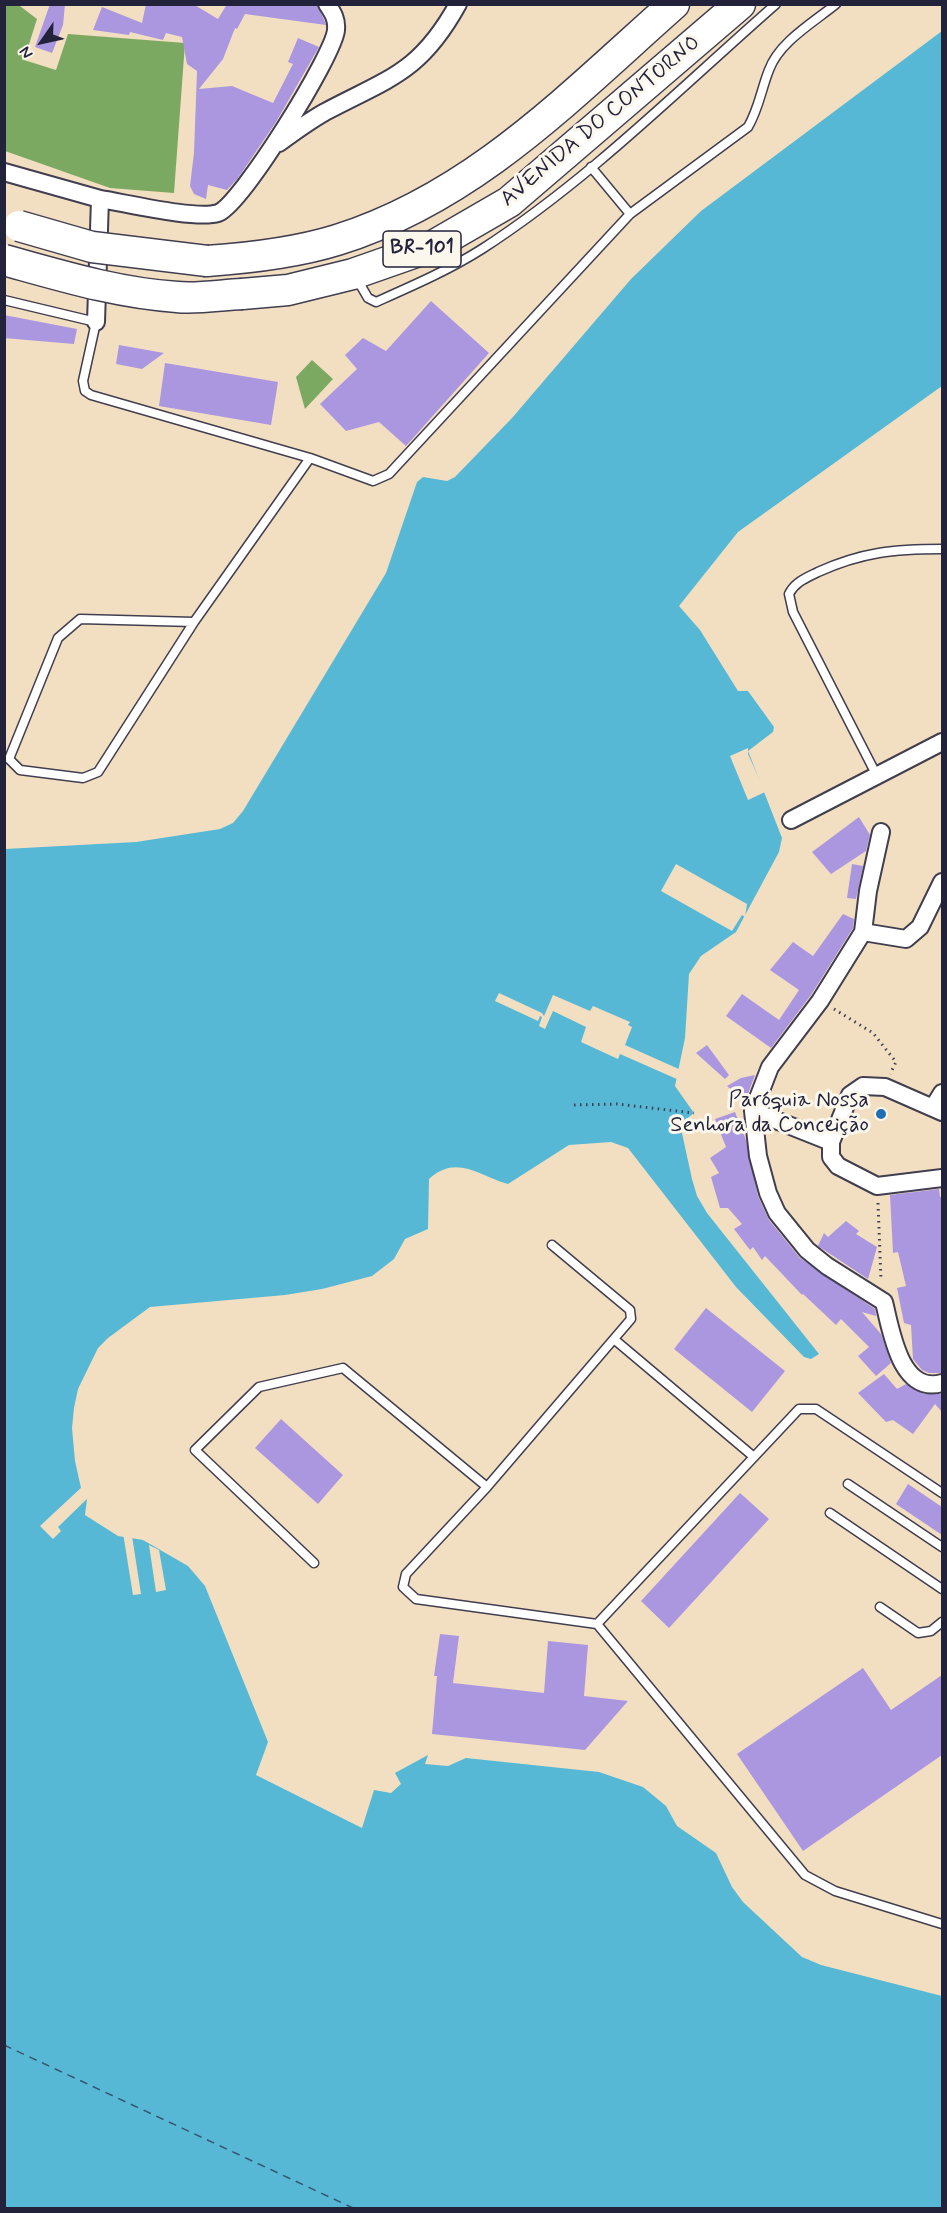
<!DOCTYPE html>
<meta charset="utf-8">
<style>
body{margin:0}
#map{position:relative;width:947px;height:2213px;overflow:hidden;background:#f2dfc1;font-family:Mynerve,sans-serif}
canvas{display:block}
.frame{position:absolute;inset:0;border:6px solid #22223b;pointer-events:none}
.north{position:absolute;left:12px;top:12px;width:60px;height:60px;-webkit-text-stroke:4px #fbf7ec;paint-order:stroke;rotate:236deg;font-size:16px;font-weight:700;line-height:24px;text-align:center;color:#22223b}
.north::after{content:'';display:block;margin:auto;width:21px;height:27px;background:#22223b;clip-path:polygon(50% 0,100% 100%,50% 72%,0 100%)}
</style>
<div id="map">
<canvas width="947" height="2213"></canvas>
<div class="frame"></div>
<div class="north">N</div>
</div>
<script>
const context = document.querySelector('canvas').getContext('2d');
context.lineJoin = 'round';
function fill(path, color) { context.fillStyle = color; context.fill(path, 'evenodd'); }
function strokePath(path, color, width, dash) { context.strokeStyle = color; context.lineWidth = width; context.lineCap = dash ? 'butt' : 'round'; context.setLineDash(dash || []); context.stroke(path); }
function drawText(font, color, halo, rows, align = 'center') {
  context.font = font + ' Mynerve,sans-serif'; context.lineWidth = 6; context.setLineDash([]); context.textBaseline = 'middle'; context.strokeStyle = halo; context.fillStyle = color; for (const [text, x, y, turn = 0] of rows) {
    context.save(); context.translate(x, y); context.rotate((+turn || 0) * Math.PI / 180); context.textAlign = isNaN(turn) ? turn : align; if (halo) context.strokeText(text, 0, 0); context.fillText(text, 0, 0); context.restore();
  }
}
const forest = new Path2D(`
 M5,6H20L37,19L24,60L56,70L68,34L185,43L174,193L110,188L5,151Z
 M312,360L333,379L305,409L296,377Z`);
const water = new Path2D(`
 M942,31V386L738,532L679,606L700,630L738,691H748L774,727L773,732L748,751L782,838L779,852L736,932L701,956L689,974L685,1038L675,1086L694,1113L680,1124L692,1179L697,1196L707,1213L819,1354L811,1359L804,1357L736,1287L628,1148L611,1142L569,1145L508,1184C478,1175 456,1154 429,1179L428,1229L405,1239L394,1259L372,1276L322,1289L285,1295L150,1307L108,1338L98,1348L78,1389L74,1408L72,1428L75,1461L81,1488L87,1499L85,1515L118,1536L143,1540L188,1566L205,1586L268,1742L256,1775L362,1828L374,1790L391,1793L401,1784L395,1773L428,1755L425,1764L448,1766L466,1758L599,1772L643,1787L666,1806L677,1826L716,1853L732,1887L743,1902L802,1957L821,1965L942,1996V2208H5V849L136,842L220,829L233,823L243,811L386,573L417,482L423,477L447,481L455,477L512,418L631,279L701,211Z`);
const pier = new Path2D(`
 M748,748V754L765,792L748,800L730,756Z
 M676,864L747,904L745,917L742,915L732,931L661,891Z
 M499,993L542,1013L544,1016L553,995L590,1011L593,1006L630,1022L628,1025L632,1027L625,1045L681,1070L679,1080L620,1054L618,1059L581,1042L586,1027L553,1011L545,1029L539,1026L542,1017L540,1016L538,1021L495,1001Z
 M83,1486L89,1497L58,1527L61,1531L53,1539L40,1526Z
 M123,1533L132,1536L141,1594L133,1595Z
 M149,1545L159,1550L166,1590L156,1592Z`);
const ferry = new Path2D(`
 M4,2045L353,2208`);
const building = new Path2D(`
 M50,4H65L63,25L52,53L35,47Z
 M146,4H193L218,19L227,4H317L325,22L326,25L245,14L237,29L235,28L223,59L199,89L232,86L273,103L293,64L288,62L298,38L319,47L276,122L238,178L227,190L208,185L206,199L194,194L190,186L194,153L197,71L187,64L182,37L166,33L163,40L130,32L129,35L93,30L102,7L142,23Z
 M431,301L489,353L406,446L379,422L346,431L320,404L357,369L345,355L363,338L386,351Z
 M4,315L77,329L74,344L4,338Z
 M119,345L164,353L142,369L116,364Z
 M165,363L278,382L271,425L159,406Z
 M859,817L870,835L866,851L831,874L812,852Z
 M852,864L863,866L856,899L847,898Z
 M843,914L854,919L853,928L811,995L771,1048L726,1016L742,994L779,1020L799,990L770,970L793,942L813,956Z
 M707,1045L729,1075L725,1079L696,1053Z
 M755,1075L745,1102L727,1086L741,1078Z
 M735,1112L746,1140L758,1196L769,1220L800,1258L875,1309L876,1316L862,1312L881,1334L891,1363L876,1376L858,1356L869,1347L841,1319L836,1325L803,1294L802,1295L765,1256L762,1260L753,1247L750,1250L734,1229L742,1224L728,1208H720L711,1177L719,1173L710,1158L726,1147L715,1119Z
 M939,1189L940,1197H942V1373H929L922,1370L913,1359L911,1325L904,1323L897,1288L906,1286L898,1252L893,1253L890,1195Z
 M846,1221L859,1231L856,1234L877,1247L868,1279L818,1246L824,1233L828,1237Z
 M706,1308L785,1371L752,1412L674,1349Z
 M884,1374L897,1389L906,1384L924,1394H942V1412L935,1404L913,1434L893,1420L886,1422L858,1393Z
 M281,1419L343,1475L318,1504L255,1448Z
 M908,1484L942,1507V1535L896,1504Z
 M740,1493L769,1519L669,1628L641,1601Z
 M440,1634L459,1636L453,1683L544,1693L548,1641L588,1645L584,1696L628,1701L585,1750L432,1734L437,1676H434Z
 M863,1668L891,1710L942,1675V1755L803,1851L737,1754Z`);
const path = new Path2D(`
 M834,1009L873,1033L896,1062L890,1074
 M574,1105L617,1104L694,1113
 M878,1203L881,1280`);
const service = new Path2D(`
 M591,167L630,214
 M357,279L368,298L376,302C412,286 449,270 482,249C589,180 680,88 776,4
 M4,300L96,322L83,381L85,391L91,395L310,458
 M194,622L80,619L58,638L9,759L20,770L83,778L98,772L194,622L310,458L373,481L389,474L630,214L748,127C759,108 761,90 769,70C779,42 814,22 836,4
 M877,776L793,612L789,594C795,582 806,578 818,572C862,552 895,549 942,549
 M552,1245L630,1310L631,1319L487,1487L406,1574L403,1587L416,1599L597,1624L805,1875L835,1891L942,1924
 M615,1340L754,1457
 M848,1484L942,1547
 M830,1513L942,1589
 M314,1563L195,1450L259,1387L343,1368L487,1487
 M880,1607L918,1633L931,1631L942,1622
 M597,1624L799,1409H816L942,1493`);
const minor = new Path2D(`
 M279,143C294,132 309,121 325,112C389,78 420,73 458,4
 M4,172L100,199L96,322
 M100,199C126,203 196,220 218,213C241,205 334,55 336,30C337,19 333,13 327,4
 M791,820L942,742
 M881,832L868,891L863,932L820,1001L770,1067L753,1111L758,1156L768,1193L777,1213L807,1250L827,1266L884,1302C891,1330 900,1395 942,1383
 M863,932L906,939L920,927L942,882
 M934,1106L942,1093
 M753,1111L831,1142
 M942,1112L885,1087L863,1086L850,1095L831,1142V1157L838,1166L877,1186L942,1178`);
const motorway = new Path2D(`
 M207,261C250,258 295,253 337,240C474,197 569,97 674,4
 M242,294L288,290L353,274L433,246L509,202L740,4`);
const motorwayBridge = new Path2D(`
 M19,226L92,247L207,261
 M4,260C62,276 117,293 177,297C198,299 221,295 242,294`);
const markers = [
 [881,1114,6,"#1f6fb2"]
];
const shields = [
 [422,249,78]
];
const shieldNames = [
 ["BR-101",422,249]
];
const streetNames = [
 ["AVENIDA DO CONTORNO",601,122,-40]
];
const poiNames = [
 ["Paróquia Nossa",869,1101],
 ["Senhora da Conceição",869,1126]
];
fill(forest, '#7ca962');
fill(water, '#57b8d6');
fill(pier, '#f2dfc1');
strokePath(ferry, '#355671', 1.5, [8, 6]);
fill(building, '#ab96e0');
strokePath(service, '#413e4f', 11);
strokePath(minor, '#413e4f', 20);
strokePath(motorway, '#413e4f', 33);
strokePath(path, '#413e4f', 3, [1.5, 4.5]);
strokePath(service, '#fff', 8);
strokePath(minor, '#fff', 16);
strokePath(motorway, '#fff', 30);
strokePath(motorwayBridge, '#413e4f', 33, []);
strokePath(motorwayBridge, '#fff', 30);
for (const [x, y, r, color] of markers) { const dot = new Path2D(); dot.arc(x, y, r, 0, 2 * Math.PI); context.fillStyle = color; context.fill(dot); strokePath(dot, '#fbf7ec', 2); }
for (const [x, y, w] of shields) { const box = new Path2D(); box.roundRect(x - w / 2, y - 18, w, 36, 4.5); context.fillStyle = '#fbf7ec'; context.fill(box); strokePath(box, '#22223b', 1.5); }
drawText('bold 21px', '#22223b', null, shieldNames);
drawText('22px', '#22223b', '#fbf7ec', streetNames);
drawText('22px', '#22223b', '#fbf7ec', poiNames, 'right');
</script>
